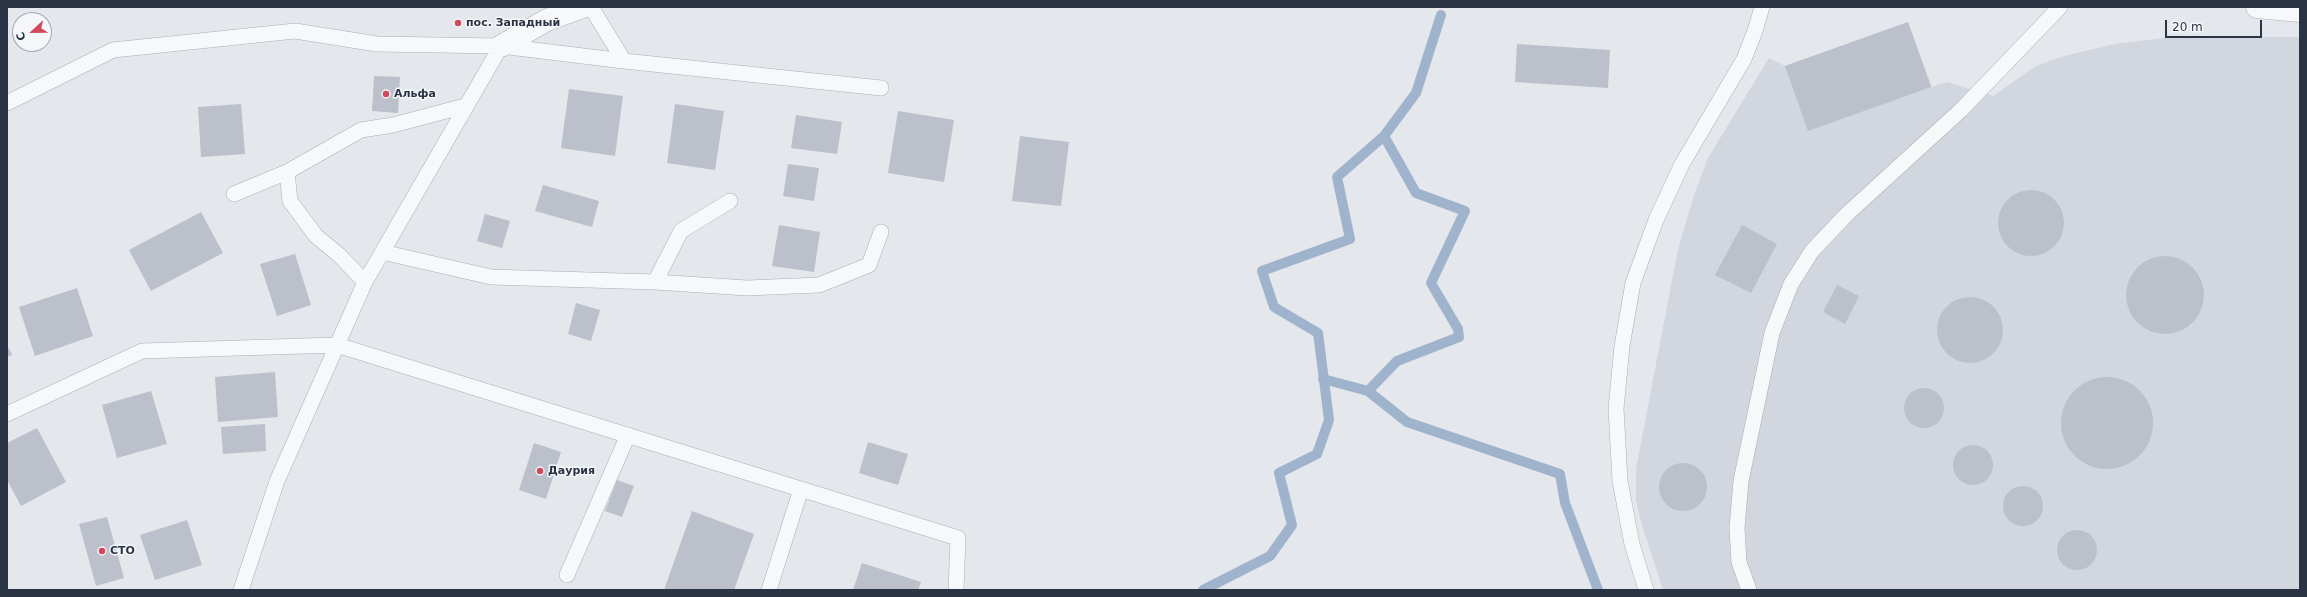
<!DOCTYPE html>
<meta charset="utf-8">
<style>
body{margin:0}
#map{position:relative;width:2307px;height:597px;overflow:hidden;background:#e4e7ec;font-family:"DejaVu Sans",sans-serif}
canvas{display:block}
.frame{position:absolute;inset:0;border:8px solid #2b3445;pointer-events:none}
.north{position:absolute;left:12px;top:12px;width:40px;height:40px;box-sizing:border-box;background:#f4f6f9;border:1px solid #a4a8b1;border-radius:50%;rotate:248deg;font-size:11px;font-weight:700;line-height:16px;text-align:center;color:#2b3445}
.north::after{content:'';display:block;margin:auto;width:14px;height:18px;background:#d1495b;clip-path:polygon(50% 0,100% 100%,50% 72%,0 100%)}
.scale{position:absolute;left:2165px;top:20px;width:97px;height:18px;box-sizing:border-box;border:2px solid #2b3445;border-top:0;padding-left:5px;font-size:12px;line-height:14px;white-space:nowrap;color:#2b3445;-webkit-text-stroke:3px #f4f6f9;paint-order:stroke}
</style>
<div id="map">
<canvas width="2307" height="597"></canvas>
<div class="frame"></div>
<div class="north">С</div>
<div class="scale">20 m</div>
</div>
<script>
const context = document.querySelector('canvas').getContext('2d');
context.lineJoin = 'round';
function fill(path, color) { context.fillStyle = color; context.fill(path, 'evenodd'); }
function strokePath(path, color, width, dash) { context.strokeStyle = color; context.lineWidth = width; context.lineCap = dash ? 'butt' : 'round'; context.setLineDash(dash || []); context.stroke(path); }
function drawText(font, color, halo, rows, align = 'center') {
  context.font = font + ' "DejaVu Sans",sans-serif'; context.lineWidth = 3; context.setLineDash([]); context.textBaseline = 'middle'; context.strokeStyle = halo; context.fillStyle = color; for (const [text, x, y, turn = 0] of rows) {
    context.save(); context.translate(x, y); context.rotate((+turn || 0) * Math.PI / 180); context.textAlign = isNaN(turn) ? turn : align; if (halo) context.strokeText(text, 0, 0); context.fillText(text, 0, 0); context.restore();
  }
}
const built = new Path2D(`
 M1908,22L1932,87L1947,82L1993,96L2036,66L2064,56L2114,44L2173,37H2300V590H1663L1641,522L1636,500V469L1678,249L1695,192L1708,158L1769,58L1785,66Z`);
const stream = new Path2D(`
 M1323,379L1368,391L1407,422L1560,474L1565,503L1598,590
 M1368,391L1397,361L1459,337L1458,329L1431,283L1465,211L1416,193L1384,136
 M1203,590L1270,556L1292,525L1279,473L1317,454L1329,420L1318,333L1274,307L1262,271L1350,239L1337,177L1384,136L1416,93L1441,15`);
const building = new Path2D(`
 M1908,22L1931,87L1808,131L1785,66Z
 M1517,44L1610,50L1608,88L1515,82Z
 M374,76L400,77L398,113L372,111Z
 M569,89L623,96L615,156L561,148Z
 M241,104L245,154L201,157L198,107Z
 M675,104L724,111L715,170L667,163Z
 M898,111L954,120L944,182L888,173Z
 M796,115L842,122L837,154L791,148Z
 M1020,136L1069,142L1061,206L1012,201Z
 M788,164L819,168L814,201L783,196Z
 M543,185L599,201L592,227L535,211Z
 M1998 223a33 33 0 1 1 66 0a33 33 0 1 1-66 0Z
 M201,212L223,253L151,291L129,250Z
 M485,214L510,221L502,248L477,241Z
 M779,225L820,232L814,272L772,266Z
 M1742,225L1777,244L1751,293L1715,275Z
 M295,254L311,305L277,316L260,264Z
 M2126 295a39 39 0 1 1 78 0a39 39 0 1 1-78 0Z
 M1837,285L1859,296L1845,324L1823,312Z
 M77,288L93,336L35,356L19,307Z
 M1937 330a33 33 0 1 1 66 0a33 33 0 1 1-66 0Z
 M576,303L600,310L591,341L568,334Z
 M7,345L12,355L7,357Z
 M275,372L278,417L218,422L215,377Z
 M2061 423a46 46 0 1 1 92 0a46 46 0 1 1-92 0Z
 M1904 408a20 20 0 1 1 40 0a20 20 0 1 1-40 0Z
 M151,391L167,444L117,458L102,405Z
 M265,424L266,451L223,454L221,427Z
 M37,428L66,482L21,506L7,480V443Z
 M868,442L908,454L898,485L859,473Z
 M534,443L561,452L546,499L519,490Z
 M1953 465a20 20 0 1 1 40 0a20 20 0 1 1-40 0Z
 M1659 487a24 24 0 1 1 48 0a24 24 0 1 1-48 0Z
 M617,480L634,486L622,517L605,511Z
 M2003 506a20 20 0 1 1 40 0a20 20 0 1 1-40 0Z
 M692,511L754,534L734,590H664Z
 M107,517L124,578L96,586L79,524Z
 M187,520L202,565L155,580L140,535Z
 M2057 550a20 20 0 1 1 40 0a20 20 0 1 1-40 0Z
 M862,563L921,582L918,590H853Z`);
const lane = new Path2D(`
 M591,7L624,61
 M7,103L113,50L295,31L377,44L501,46L624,61L881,88
 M287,172L290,201L316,236L339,255L365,282
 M234,194L287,172L361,130L393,125L465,106
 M382,252L491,277L655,282L681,231L730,201
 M655,282L747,288L819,285L869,265L881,232
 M7,414L142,351L337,345L958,538L956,590
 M567,575L628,435
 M241,590L277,481L365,282L501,46
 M769,590L801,489
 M1646,590L1632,544L1620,481L1616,409L1622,346L1633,283L1656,220L1682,164L1744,59L1755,31L1762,7
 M1749,590L1739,562L1737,528L1741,481L1772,333L1791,284L1812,251L1847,214L1961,110L2060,7`);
const street = new Path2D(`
 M2257,7L2300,11
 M501,46L547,20L583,7`);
const markers = [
 [458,23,4,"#d1495b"],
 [386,94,4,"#d1495b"],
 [540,471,4,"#d1495b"],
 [102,551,4,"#d1495b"]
];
const poiNames = [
 ["пос. Западный",466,23],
 ["Альфа",394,94],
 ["Даурия",548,471],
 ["СТО",110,551]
];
fill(built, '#d2d6de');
strokePath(stream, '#9fb4cc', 10);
fill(building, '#bbc0ca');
strokePath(lane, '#a9aeb7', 16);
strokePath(street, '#a9aeb7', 23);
strokePath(lane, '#f7f8fa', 15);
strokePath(street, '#f7f8fa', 22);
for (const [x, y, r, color] of markers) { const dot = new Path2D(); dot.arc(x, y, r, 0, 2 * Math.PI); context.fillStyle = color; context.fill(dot); strokePath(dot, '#f4f6f9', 1.5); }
drawText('bold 11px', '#2b3445', '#f4f6f9', poiNames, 'left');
</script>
